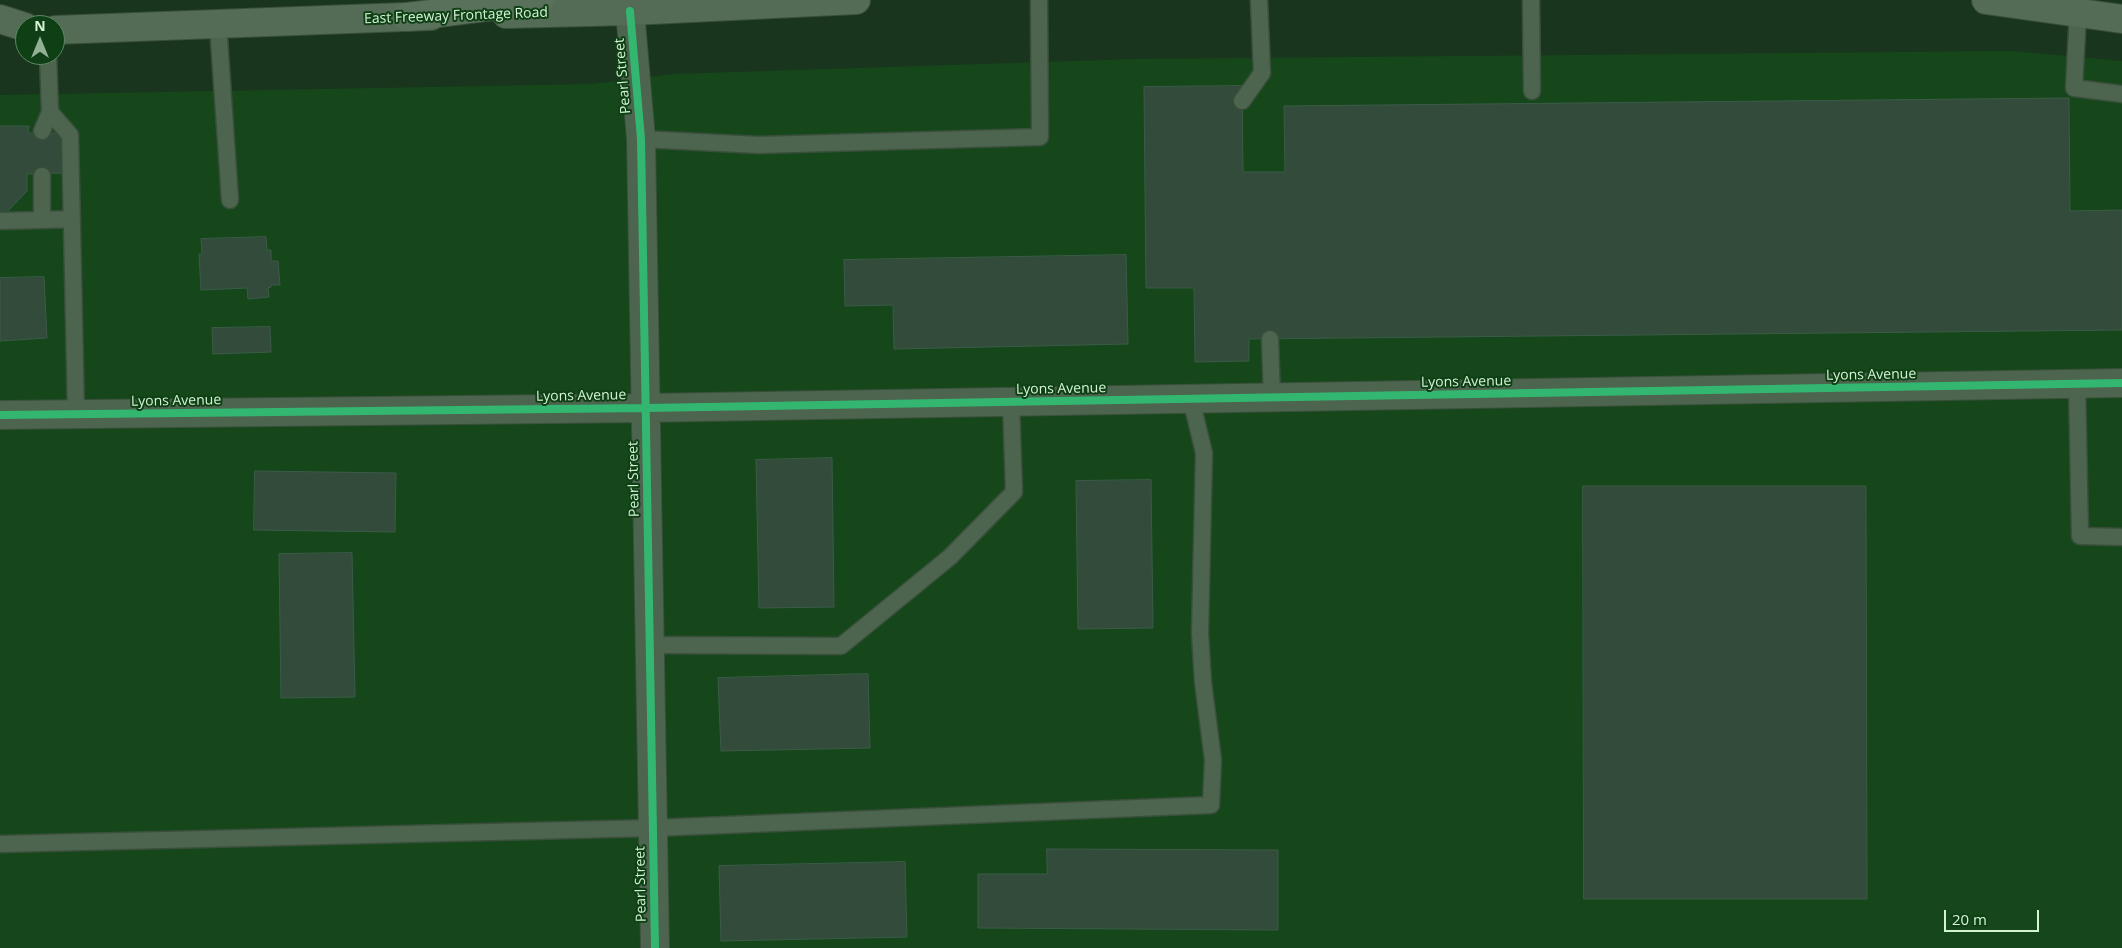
<!DOCTYPE html>
<style>
body{margin:0}
#map{position:relative;width:2122px;height:948px;overflow:hidden;background:#1a351d;font-family:"Open Sans",sans-serif}
canvas{display:block}
.north{position:absolute;left:15px;top:15px;width:50px;height:50px;box-sizing:border-box;background:#0f4015;border:1px solid #5d8861;border-radius:50%;rotate:0deg;font-size:14px;font-weight:700;line-height:20px;text-align:center;color:#d3f3d3}
.north::after{content:'';display:block;margin:auto;width:18px;height:22px;background:#92b093;clip-path:polygon(50% 0,100% 100%,50% 72%,0 100%)}
.scale{position:absolute;left:1944px;top:910px;width:95px;height:22px;box-sizing:border-box;border:2px solid #d3f3d3;border-top:0;padding-left:6px;font-size:15px;line-height:18px;white-space:nowrap;color:#d3f3d3;-webkit-text-stroke:4px #0f4015;paint-order:stroke}
</style>
<div id="map">
<canvas width="2122" height="948"></canvas>
<div class="north">N</div>
<div class="scale">20 m</div>
</div>
<script>
const context = document.querySelector('canvas').getContext('2d');
context.lineJoin = 'round';
function fill(path, color) { context.fillStyle = color; context.fill(path, 'evenodd'); }
function strokePath(path, color, width, dash) { context.strokeStyle = color; context.lineWidth = width; context.lineCap = dash ? 'butt' : 'round'; context.setLineDash(dash || []); context.stroke(path); }
function drawText(font, color, halo, rows, align = 'center') {
  context.font = font + ' "Open Sans",sans-serif'; context.lineWidth = 4; context.setLineDash([]); context.textBaseline = 'middle'; context.strokeStyle = halo; context.fillStyle = color; for (const [text, x, y, turn = 0] of rows) {
    context.save(); context.translate(x, y); context.rotate((+turn || 0) * Math.PI / 180); context.textAlign = isNaN(turn) ? turn : align; if (halo) context.strokeText(text, 0, 0); context.fillText(text, 0, 0); context.restore();
  }
}
const built = new Path2D(`
 M2012,51L2122,61V948H0V95L592,84L674,74L1137,59Z`);
const building = new Path2D(`
 M1242,86L1243,172H1285L1284,106L2069,98L2070,211L2122,210V330L1249,339V361L1195,362L1194,288H1146L1144,87Z
 M0,126H29L28,133H62V173L27,174V191L6,213L0,212Z
 M266,237L267,250H271V261H278L280,285H271V287L268,288L269,297L248,299L247,288L201,290L199,254H202L201,239Z
 M1126,255L1128,344L894,349L893,305L845,306L844,260Z
 M44,277L47,338L0,341V278Z
 M270,327L271,352L213,354L212,328Z
 M832,458L834,607L759,608L756,460Z
 M255,471L396,473L395,532L254,530Z
 M1151,480L1153,628L1078,629L1076,481Z
 M1583,486H1866L1867,899H1584Z
 M352,553L355,697L281,698L279,554Z
 M868,674L870,748L721,751L718,678Z
 M1047,849L1278,850V930L978,928V874H1047Z
 M905,862L907,937L721,941L719,866Z`);
const service = new Path2D(`
 M1531,0L1532,91
 M2078,12L2074,88L2122,94
 M218,24L230,200
 M48,55L50,112L70,135L76,414
 M1242,101L1262,73L1259,0
 M42,131L50,112
 M641,139L759,145L1040,137L1039,0
 M42,220L72,219
 M0,221L42,220V176
 M1270,339L1272,398
 M2077,384L2080,536L2122,537
 M649,645L841,646L950,557L1014,492L1011,402
 M0,844L653,828L1211,805L1213,760L1203,682L1200,633L1204,453L1191,399`);
const minor = new Path2D(`
 M630,11L641,139L655,948
 M0,415L646,408L2122,383`);
const secondary = new Path2D(`
 M1986,0L2122,19
 M506,14L630,11L856,0
 M0,19L25,27
 M55,30L431,16`);
const motorway = new Path2D(`
 M407,17L540,0`);
const cycleway = new Path2D(`
 M630,11L641,139L655,948
 M0,415L646,408L2122,383`);
const streetNames = [
 ["East Freeway Frontage Road",456,16,-2],
 ["Pearl Street",623,76,-95],
 ["Lyons Avenue",1871,375,-1],
 ["Lyons Avenue",1466,382,-1],
 ["Lyons Avenue",1061,389,-1],
 ["Lyons Avenue",581,396,-1],
 ["Lyons Avenue",176,401,-1],
 ["Pearl Street",634,479,-91],
 ["Pearl Street",641,884,-91]
];
fill(built, '#15471a');
fill(building, '#334b3a');
strokePath(building, '#3b5b49', 1);
strokePath(service, '#394f3b', 19);
strokePath(minor, '#394f3b', 30);
strokePath(secondary, '#394f3b', 30);
strokePath(motorway, '#394f3b', 30);
strokePath(service, '#4d644e', 16);
strokePath(minor, '#4d644e', 28);
strokePath(secondary, '#546b55', 28);
strokePath(motorway, '#59705a', 28);
strokePath(cycleway, '#33b770', 8);
drawText('14px', '#d3f3d3', '#0f4015', streetNames);
</script>
